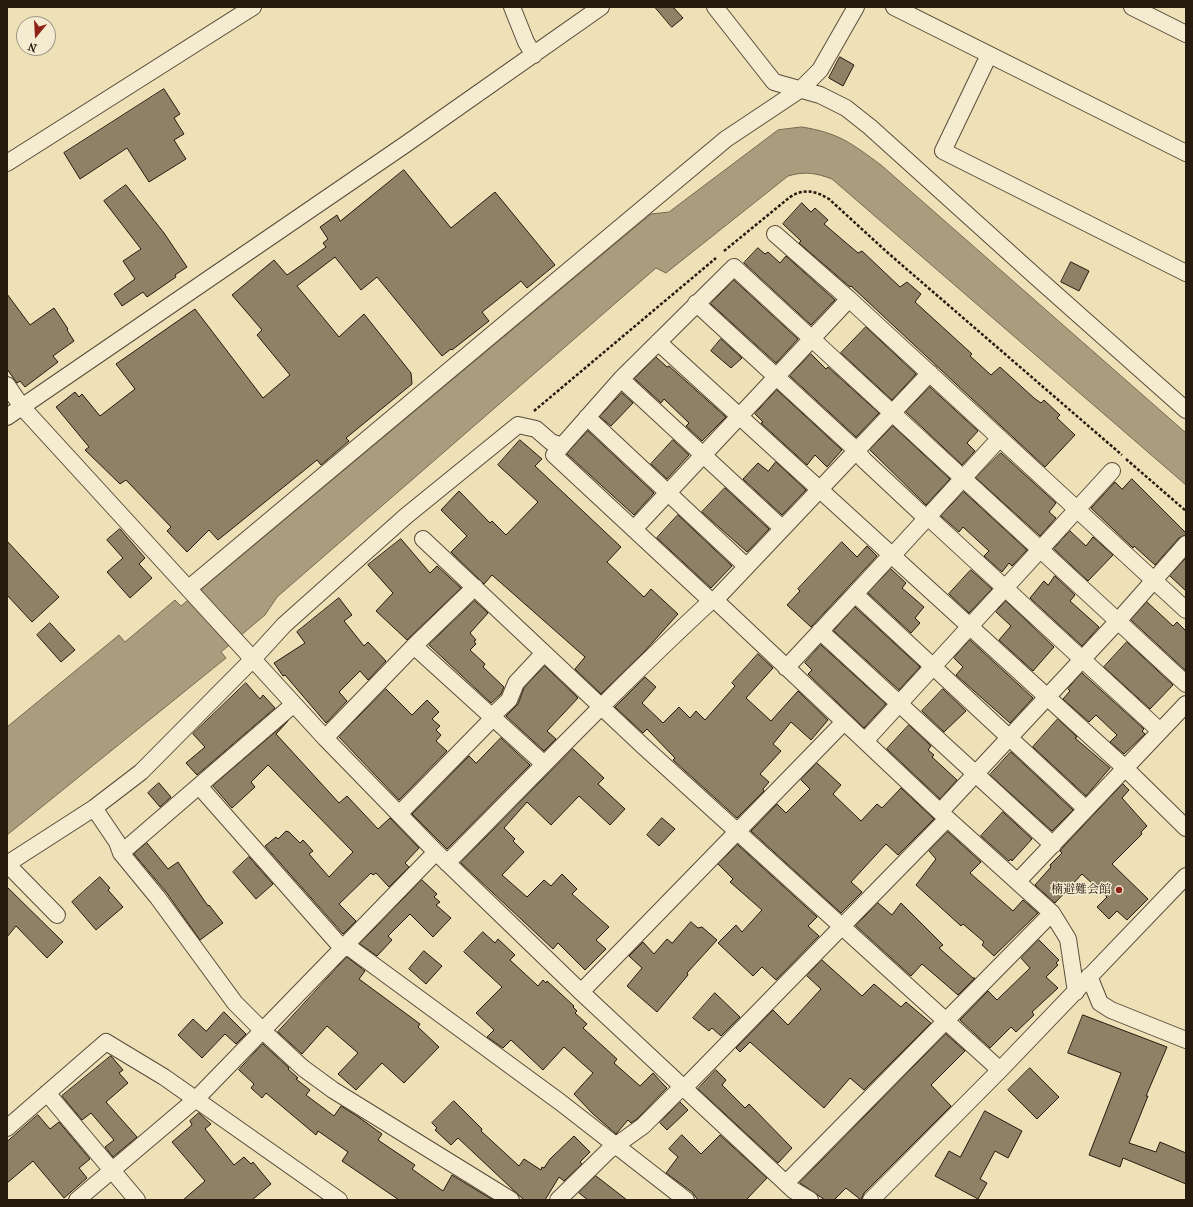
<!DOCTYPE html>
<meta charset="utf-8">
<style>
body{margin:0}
#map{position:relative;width:1193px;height:1207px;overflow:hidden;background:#eee0b7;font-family:"IM FELL French Canon",serif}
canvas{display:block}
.frame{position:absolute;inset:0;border:8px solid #271a0e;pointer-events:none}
.north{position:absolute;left:16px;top:16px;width:40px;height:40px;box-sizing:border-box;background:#f4ebd0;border:1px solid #a29782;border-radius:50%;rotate:198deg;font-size:11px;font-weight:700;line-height:16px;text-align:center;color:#271a0e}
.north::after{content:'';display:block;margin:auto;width:14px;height:18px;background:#8f2418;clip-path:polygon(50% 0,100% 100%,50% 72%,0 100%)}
</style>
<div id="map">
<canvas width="1193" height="1207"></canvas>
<div class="frame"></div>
<div class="north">N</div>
</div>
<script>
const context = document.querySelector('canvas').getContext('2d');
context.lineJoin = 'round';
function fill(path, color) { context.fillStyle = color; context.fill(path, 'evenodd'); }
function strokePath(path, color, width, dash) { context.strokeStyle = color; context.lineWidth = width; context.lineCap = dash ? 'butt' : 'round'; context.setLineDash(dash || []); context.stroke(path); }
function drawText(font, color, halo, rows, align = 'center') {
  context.font = font + ' "IM FELL French Canon","Noto Serif JP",serif'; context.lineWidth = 3; context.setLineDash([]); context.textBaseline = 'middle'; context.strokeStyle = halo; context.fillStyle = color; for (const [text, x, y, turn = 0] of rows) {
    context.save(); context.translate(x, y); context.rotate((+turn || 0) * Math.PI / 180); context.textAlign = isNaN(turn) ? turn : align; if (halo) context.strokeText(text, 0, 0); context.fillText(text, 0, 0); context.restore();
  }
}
const water = new Path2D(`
 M802,127C839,133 851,143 881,165L1186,433V485L832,179C816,173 805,171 788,176L666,273L656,268L277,597L265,615L221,652L226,658L7,835V727L119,635L125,642L175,600L181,606L651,214L669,212L778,130Z`);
const building = new Path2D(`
 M655,7H673L683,18L672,27Z
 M840,57L854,65L843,86L829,78Z
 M164,89L180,114L174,118L184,134L174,140L186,159L149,182L127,148L80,179L64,153Z
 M404,170L451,228L495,192L555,265L527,288L521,281L482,312L489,321L452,350L451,349L442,356L377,277L361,290L335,257L297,286L339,337L364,314L411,373L412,384L346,438L349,441L321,465L317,460L218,540L209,530L187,552L167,531L171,527L126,480L120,484L85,450L89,447L56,407L75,392L79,397L82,394L100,416L135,389L116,364L195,309L263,398L290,375L257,335L262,330L232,295L274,260L287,275L303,264L326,247L323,243L328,239L320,227L337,215L340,221Z
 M126,185L164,233L187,267L175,275L176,277L147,297L143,292L122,306L114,294L135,279L123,261L141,249L104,201Z
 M802,203L811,212L815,208L828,220L824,224L858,253L862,251L900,287L907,282L921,294L915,302L972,354L970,356L991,375L1000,367L1034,398L1041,403L1044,400L1060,415L1057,418L1075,435L1045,467L851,286L850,287L799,243L801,241L783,224Z
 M758,248L765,254L768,252L780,263L786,256L835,300L811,325L744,263Z
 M1071,262L1089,271L1079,291L1061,282Z
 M734,280L798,339L776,363L711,304Z
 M7,294L30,325L54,308L68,329L67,330L74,341L53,356L58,362L25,387L20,381L17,383L7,369Z
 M866,327L916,374L892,400L841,353Z
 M721,339L742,358L731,368L711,351Z
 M811,354L826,369L828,367L879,413L856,437L790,376Z
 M656,357L667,367L669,366L726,417L702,441L686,426L689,423L664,399L661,403L635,379Z
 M930,387L978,431L967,443L975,451L962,465L906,412Z
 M777,390L842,450L827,467L815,455L807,465L761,423L763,422L755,414Z
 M622,393L633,403L611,426L600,417Z
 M893,426L950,479L926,505L870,450Z
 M588,431L654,493L634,515L567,454Z
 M520,440L542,459L535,466L621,547L607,562L644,597L651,589L678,614L645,651L601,694L575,669L585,657L492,575L484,584L451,552L467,536L441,510L459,491L490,523L492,521L506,535L538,502L498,465Z
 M673,440L689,455L667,479L651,464Z
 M1001,453L1056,503L1049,512L1056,518L1040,536L976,478Z
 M776,462L806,490L782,515L743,479L758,463L768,471Z
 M1132,479L1186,533V535L1179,538L1155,565L1134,546L1133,548L1091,508L1115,482L1122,489Z
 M725,488L769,529L747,552L702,512Z
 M964,492L1027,550L1012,566L1009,563L1002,572L984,556L989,551L963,527L959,532L941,516Z
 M678,515L732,566L711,588L657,538Z
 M120,529L145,558L139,564L152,578L130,598L107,572L123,558L107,540Z
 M1070,531L1086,546L1093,537L1113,555L1088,581L1054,549Z
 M401,539L430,573L437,566L461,588L407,640L376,611L393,593L368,565Z
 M7,541L59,597L32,622L7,595Z
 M842,542L857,557L867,546L877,556L811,627L787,605L800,591L798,589Z
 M1186,558V591L1170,576Z
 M891,569L906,583L902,588L924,607L915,618L920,623L911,633L868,593Z
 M971,570L992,589L969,613L949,594Z
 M1055,576L1075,595L1070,601L1099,627L1082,646L1030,598L1044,581L1048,585Z
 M339,598L352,615L344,621L364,646L368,642L386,661L368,680L360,671L339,692L347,701L326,723L285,675L283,676L274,663L305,643L297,632Z
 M475,601L488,613L470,633L476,640L474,641L476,644L470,650L485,664L483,667L504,687L501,694L491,703L429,645Z
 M1006,601L1054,647L1033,671L999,640L1011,626L996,612Z
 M1147,602L1173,626L1177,622L1186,631V671L1131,620Z
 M855,607L920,667L899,690L834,631Z
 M50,623L75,650L61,662L37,635Z
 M970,640L1033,698L1010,723L956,675L963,667L954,658Z
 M1127,642L1173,685L1150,709L1104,667Z
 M821,645L886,704L864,728L808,674L812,670L805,663Z
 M758,654L773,668L746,698L771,721L798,691L828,720L811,740L791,722L773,744L781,751L760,774L769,782L763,789L764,791L737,818L673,760L675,758L647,729L643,733L615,707L645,677L656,687L642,703L663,723L679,707L690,718L696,711L705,720L735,686L732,683Z
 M545,666L578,698L547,731L556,739L544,751L506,716L518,704L524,688Z
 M1082,673L1144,729L1142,731L1145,734L1124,754L1110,742L1117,735L1096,715L1089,722L1063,699L1070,691L1068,689Z
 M246,683L260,699L263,695L275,708L197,775L186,763L205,747L193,734Z
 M386,689L412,715L427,700L439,712L432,719L440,726L436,730L441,735L436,741L447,751L399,800L339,737Z
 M943,689L966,711L944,732L922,711Z
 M1058,719L1077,737L1075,738L1110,768L1086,796L1033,747Z
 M288,721L276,734L339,803L347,796L378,829L390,818L419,848L405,863L409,867L389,887L376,873L373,875L371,873L339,904L356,921L343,934L265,846L276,837L278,839L286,831L289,832L300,843L303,840L313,851L309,854L329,877L353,852L268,765L251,782L255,787L232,808L213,786Z
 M909,725L931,746L928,750L934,755L932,757L957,780L940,799L887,749Z
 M501,738L530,765L447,849L412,814L469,756L476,763Z
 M573,749L604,778L598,784L625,809L610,825L579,796L551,825L527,802L504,828L515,839L513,841L524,852L502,875L527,897L544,880L551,886L562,874L577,889L572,894L609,927L596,940L606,949L585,970L558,943L553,949L461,863Z
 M1011,752L1073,810L1052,831L990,775Z
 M817,763L841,785L833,794L861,821L877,804L882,808L901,788L934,819L898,855L886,844L851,882L862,892L841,913L751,831L777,804L786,813L810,789L801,780Z
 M159,783L171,797L160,807L148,793Z
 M1123,784L1129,790L1122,798L1147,826L1141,832L1142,834L1112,864L1148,899L1127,920L1117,911L1109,919L1097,907L1107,897L1082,874L1055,903L1035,885L1051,867L1050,865L1062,853L1060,851L1065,845Z
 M1003,812L1032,839L1012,861L1011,859L1009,861L981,836Z
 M662,818L675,829L659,846L647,835Z
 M948,832L981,862L970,873L1013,911L1023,900L1038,913L994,956L982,945L984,942L963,924L961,926L916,885L936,859L929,851Z
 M147,843L168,869L178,862L208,906L209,905L223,923L200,940L166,892L134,854Z
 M738,845L817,917L808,926L819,936L776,980L762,967L753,976L718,943L736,925L742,932L762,910L730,882L733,879L718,864Z
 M249,857L273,884L256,899L233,872Z
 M100,877L110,888L108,890L123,907L96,930L72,902Z
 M422,880L437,894L434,897L440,902L436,905L451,918L433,937L410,914L388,936L392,940L377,956L360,944Z
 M7,887L63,942L47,958L16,926L7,937Z
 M878,903L892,915L901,903L943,945L939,948L973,978H975L958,995L922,964L911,976L856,926Z
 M691,922L698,928L702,927L717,940L687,973L688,975L657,1012L627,986L642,968L629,956L643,942L654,954L667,939L672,943Z
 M483,932L495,943L498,939L515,955L510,960L538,986L543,980L546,983L547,981L574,1006L573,1007L577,1011L575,1013L587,1024L583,1028L617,1059L614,1063L640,1086L653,1073L662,1083L667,1088L637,1119L631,1123L628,1120L616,1134L593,1114L574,1094L593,1073L564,1047L543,1070L511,1040L503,1048L487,1037L494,1030L476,1013L502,987L464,952Z
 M1039,940L1059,960L1056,963L1058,965L1046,977L1058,988L1032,1012L1034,1015L1016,1032L1011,1027L990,1048L960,1020L988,991L997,1000L1030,968L1021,958Z
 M424,951L442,966L426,984L409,969Z
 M347,957L365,971L359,979L420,1024L418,1027L439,1047L404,1083L382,1063L356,1090L338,1074L358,1053L327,1026L302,1054L278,1032Z
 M822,960L862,996L874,984L901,1007L906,1002L931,1023L864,1090L850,1078L824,1108L750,1042L740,1052L736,1048L773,1010L788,1025L821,989L807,976Z
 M715,993L740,1017L721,1036L712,1028L709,1031L693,1018Z
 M224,1012L246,1034L236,1044L225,1034L202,1058L178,1035L193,1019L206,1031Z
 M1083,1015L1167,1047L1146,1096H1148L1129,1143L1156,1152L1160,1142L1186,1153V1184L1123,1158L1120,1167L1089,1155L1121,1073L1068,1053Z
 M946,1034L965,1051L931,1085L951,1106L864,1193L861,1200L846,1188L834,1200H825L800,1183Z
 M263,1044L289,1068L288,1069L298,1078L296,1079L310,1090L306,1095L334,1116L341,1106L357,1116L382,1134L378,1140L415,1165L412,1169L443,1191L452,1175L493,1200H399L342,1161L348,1152L318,1131L316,1135L266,1093L262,1098L251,1088L254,1084L239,1070Z
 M111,1056L123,1070L119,1073L128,1083L106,1102L137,1137L113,1157L105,1147L114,1140L91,1113L82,1120L62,1096Z
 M1030,1068L1059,1097L1037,1119L1008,1090Z
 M716,1070L726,1080L722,1085L745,1108L749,1104L792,1148L778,1163L698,1089Z
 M454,1101L482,1129L481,1131L519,1166L524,1159L541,1170L542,1167L544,1168L550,1159L574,1136L590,1152L580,1162L582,1164L564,1181L559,1177L545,1200H524L458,1138L451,1145L435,1130L437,1128L432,1123Z
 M680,1102L688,1110L667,1130L660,1123Z
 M985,1111L1022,1131L1008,1158L995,1151L980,1179L987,1183L978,1199L935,1176L949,1151L960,1157Z
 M199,1113L211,1124L205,1129L234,1165L244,1157L251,1164L253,1162L271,1184L252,1200H183L205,1181L172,1142L192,1125L190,1121Z
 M38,1115L50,1129L59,1122L90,1159L79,1168L87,1178L64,1198L33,1161L7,1183V1142Z
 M682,1135L701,1154L720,1135L767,1178L746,1200H698L692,1192L666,1173L678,1157L669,1149Z
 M596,1176L627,1200H588L579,1193Z`);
const path = new Path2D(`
 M724,251L790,197C804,188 816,191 829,199L888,253L1122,455
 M534,411L716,258
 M1126,459L1186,511`);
const street = new Path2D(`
 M512,7L526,42L534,55
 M715,7L774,82L820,95L846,108L870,127L1034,275L1186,410
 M894,7L1186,153
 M1132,7L1186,34
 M989,55L943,151L1186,273
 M7,163L253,7
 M775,234L849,299L1186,610
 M696,303L856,450L864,460L927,519
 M658,342L1125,768L1186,828
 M621,379L782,528
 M7,385L22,407L325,738L436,852L581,992L793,1190L810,1200
 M7,417L406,144L601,7
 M587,417L746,566
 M928,517L1160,731
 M634,529L849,299
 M423,539L643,746L1000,1070
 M892,556L999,439
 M189,588L726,139L801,89L820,70L856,7
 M855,594L891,555
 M715,600L940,812L1052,913L1068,939L1076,992
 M711,601L554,455L621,379L734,267L1186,684
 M820,631L1053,845
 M414,646L544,764
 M786,668L855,594L1086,809
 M491,717L509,700L516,683L544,653
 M325,738L414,646L475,587
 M865,741L1112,471
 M199,786L343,949
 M94,808L117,842L121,853L158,898L235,1003L263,1031L303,1068L333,1090L511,1200
 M940,812L1117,622L1186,544
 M399,814L493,718
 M121,853L294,704
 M447,863C534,775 620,685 711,601L715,600L930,373
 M7,864L94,808L141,772L253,659L284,625L406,516L518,425L536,429L551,442L562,446
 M7,864L57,915
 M1018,881L1186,704
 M346,945L560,1102L686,1200
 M1089,976L1100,1003L1111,1010L1186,1040
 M581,992L844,722
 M683,1089L947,819
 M47,1093L137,1200
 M7,1128L106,1042L164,1077L339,1200
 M786,1183L1052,913
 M77,1200L196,1099L436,852
 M558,1200L608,1151L643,1126L682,1087
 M871,1200L1000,1070L1186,876`);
const markers = [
 [1119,890,4,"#8f2418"]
];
const poiNames = [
 ["楠避難会館",1111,890]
];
fill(water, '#aa9d7e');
strokePath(water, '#766951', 1);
fill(building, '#8e8166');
strokePath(building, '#271a0e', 1);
strokePath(street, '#594c38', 18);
strokePath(path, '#271a0e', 2.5, [3, 2]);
strokePath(street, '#f4ebd0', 16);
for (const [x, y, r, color] of markers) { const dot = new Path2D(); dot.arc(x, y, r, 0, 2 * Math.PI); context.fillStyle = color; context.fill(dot); strokePath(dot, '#f4ebd0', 1.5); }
drawText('12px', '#271a0e', '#f4ebd0', poiNames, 'right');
</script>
